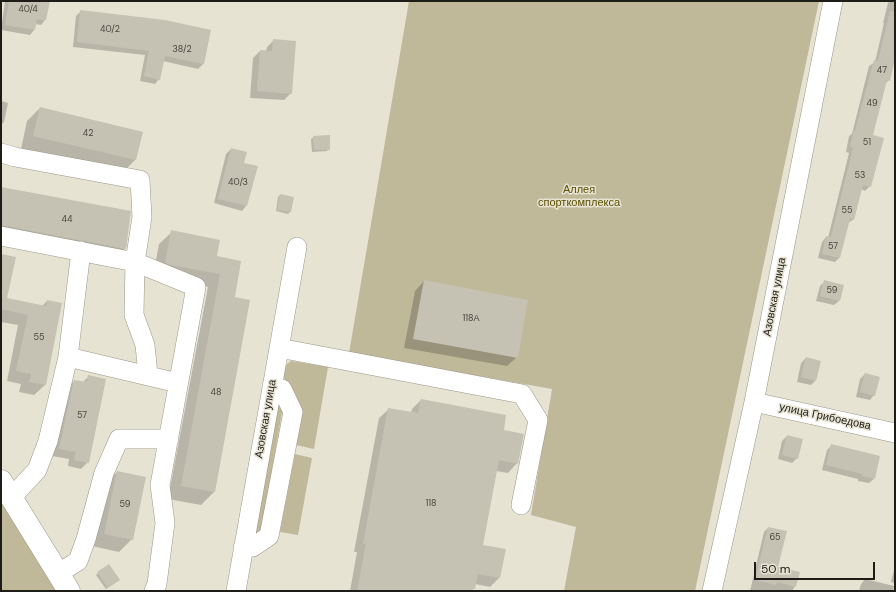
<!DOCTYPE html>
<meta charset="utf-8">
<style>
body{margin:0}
#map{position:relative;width:896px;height:592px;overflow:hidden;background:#e6e3d3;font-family:"DM Sans",sans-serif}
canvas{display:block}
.frame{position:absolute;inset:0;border:2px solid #1d1c16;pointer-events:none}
.scale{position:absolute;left:754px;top:562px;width:121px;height:18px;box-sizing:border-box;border:2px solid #1d1c16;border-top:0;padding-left:5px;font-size:12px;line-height:14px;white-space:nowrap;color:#1d1c16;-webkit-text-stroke:3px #e6e3d3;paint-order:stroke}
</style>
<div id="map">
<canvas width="896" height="592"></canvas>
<div class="frame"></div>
<div class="scale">50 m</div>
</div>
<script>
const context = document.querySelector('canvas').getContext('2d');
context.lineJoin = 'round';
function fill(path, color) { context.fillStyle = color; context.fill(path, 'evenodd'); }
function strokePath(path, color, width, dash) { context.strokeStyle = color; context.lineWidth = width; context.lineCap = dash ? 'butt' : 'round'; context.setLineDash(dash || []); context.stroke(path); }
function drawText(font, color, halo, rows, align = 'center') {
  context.font = font + ' "DM Sans",sans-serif'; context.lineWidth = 3; context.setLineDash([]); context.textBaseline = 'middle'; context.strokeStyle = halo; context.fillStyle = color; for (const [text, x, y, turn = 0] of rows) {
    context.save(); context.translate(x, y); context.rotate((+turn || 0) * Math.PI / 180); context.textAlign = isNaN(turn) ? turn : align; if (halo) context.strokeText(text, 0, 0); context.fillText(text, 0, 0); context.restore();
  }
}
const green = new Path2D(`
 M409,1H819L695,591H564L576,527L531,515L552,389L349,353Z
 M291,361L328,367L314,449L296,445C298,435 302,422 302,412C301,396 269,375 291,361Z
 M277,399L284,401L260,537L254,536Z
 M295,454L312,458L298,535L280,532Z
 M1,481L69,591H1Z`);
const shadow = new Path2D(`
 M5,1H49L45,20L41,25L35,24L34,30L30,35L1,30Z
 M890,1H895V59L893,61L889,80L885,84L872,136L870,186L865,191L861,189L854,219L848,223L839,258L835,262L818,258L822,242L826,237L828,238L849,153L846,152L849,136L852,134L869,66L875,62L884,23H883L888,3Z
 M81,11L210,30L203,64L198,69L163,61L159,79L155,84L140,81L145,55L73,47L76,16Z
 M274,40L291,93L284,100L250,98L253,58L260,51H266L267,47Z
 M1,101L8,103L4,122L1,125Z
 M40,108L142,132L135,160L122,173L21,149L27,121Z
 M314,137L329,149L327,151L312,152L311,139Z
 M231,149L243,164L257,167L246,206L242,211L214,203L226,154Z
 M1,188L125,249L115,259L1,237Z
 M280,195L293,198L290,212L288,214L276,211L278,197Z
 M172,232L216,257L234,298L249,301L214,492L201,505L168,499L208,287L153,276L159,244Z
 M1,255L6,299L42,306L47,301L45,385L34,395L19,392L21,384L7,381L18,325L1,322Z
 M424,281L517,357L507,366L404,348L415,291Z
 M824,282L839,301L834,305L816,301L820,286Z
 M806,358L815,381L811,385L797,382L801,363Z
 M865,374L874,395L870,400L856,397L860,379Z
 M89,376L88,462L81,469L68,466L69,459L52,456L67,388L74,381L83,382Z
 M421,400L502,430L517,463L508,473L496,471L482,546L499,578L490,587L475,584L474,588L471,591H350L357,552H354L379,418L389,409L411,413L412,409Z
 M787,436L797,458L792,463L778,459L782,441Z
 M831,446L874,479L869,483L858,481V479L822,470L827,450Z
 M117,472L132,539L119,552L92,546L104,485Z
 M768,528L777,568L795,586L792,591H750L764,532Z
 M895,566V583L891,582Z
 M98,573L116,582L106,589L96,575Z
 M865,579L894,586L893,591H859L861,584Z`);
const building = new Path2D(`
 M9,1H50L46,20L37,19L35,30L5,25Z
 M80,10L165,20L211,30L204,64L165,56L160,80L144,76L149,51L77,42Z
 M890,11H895V58L890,81L887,80L873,135L884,138L871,187L863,185L854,220L850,219L840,258L822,254L826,236L831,237L853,148L850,147L854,131H855L874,60L878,61Z
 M273,39L296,41L292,94L257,91L260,50L272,51Z
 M40,107L143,132L136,160L33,136Z
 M330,135V150H314L313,136Z
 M231,148L247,152L244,163L258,166L247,206L218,199Z
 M1,187L131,211L126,249L1,225Z
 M280,194L294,197L291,212L277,210Z
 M171,230L220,240L217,256L241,261L235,297L250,300L215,492L181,486L220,274L171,265L165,263Z
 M1,254L16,257L7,298L46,306L47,300L62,303L46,385L29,382L31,374L16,371L28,315L1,309Z
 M424,280L528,300L518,358L413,339Z
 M824,280L844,285L840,301L820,296Z
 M806,357L821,361L816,381L801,377Z
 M865,373L880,377L875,396L860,392Z
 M88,375L106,379L89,463L74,460L76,452L59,449L74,380L87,382Z
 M421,399L506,415L504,430L524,434L518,464L499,460L483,545L506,549L500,578L478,574L475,589L472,588L471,591H357L366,543L363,544L388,408L418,413Z
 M787,435L803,439L798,459L782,455Z
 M831,444L880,456L875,479L862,476V474L826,465Z
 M117,471L146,477L133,540L104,534Z
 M768,527L787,531L778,567L800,572L796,587L777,582L776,585L755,580Z
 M109,564L120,580L108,588L97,572Z`);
const minor = new Path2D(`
 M1,153L15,157L140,180L142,217L135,262L1,236
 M279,348L522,394L538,420L521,505
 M68,357L81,251
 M148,375L145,345L134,315L135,262L196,287L160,485L165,523L157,584L154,591
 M754,402L895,433
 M11,498L37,470L48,441L68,357L178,383
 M243,548L253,547L269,536L293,412L282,389L272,386
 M59,573L78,561L86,539L104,473L119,439H169
 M236,591L297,247
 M712,591L754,402L833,1`);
const major = new Path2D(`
 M1,481L69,591`);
const numberNames = [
 ["40/4",28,10],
 ["40/2",110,30],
 ["38/2",182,50],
 ["47",882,71],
 ["49",872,104],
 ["42",88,134],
 ["51",867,143],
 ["53",860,176],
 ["40/3",238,183],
 ["55",847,211],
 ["44",67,220],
 ["57",833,247],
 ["59",832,291],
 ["118А",471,319],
 ["55",39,338],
 ["48",216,393],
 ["57",82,416],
 ["118",431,504],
 ["59",125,505],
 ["65",775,538]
];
const parkNames = [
 ["Аллея",579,190],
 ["спорткомплекса",579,203]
];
const streetNames = [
 ["Азовская улица",775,297,-79],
 ["улица Грибоедова",825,417,12],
 ["Азовская улица",266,419,-80]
];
fill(green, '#bfb899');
fill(shadow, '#0003');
fill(building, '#c5c2b3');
strokePath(minor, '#9a9688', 20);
strokePath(major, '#9a9688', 23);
strokePath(minor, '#fff', 19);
strokePath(major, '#fff', 22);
drawText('9px', '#47463d', null, numberNames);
drawText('11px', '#5d4f00', '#e6e3d3', parkNames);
drawText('11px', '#1d1c16', '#e6e3d3', streetNames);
</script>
